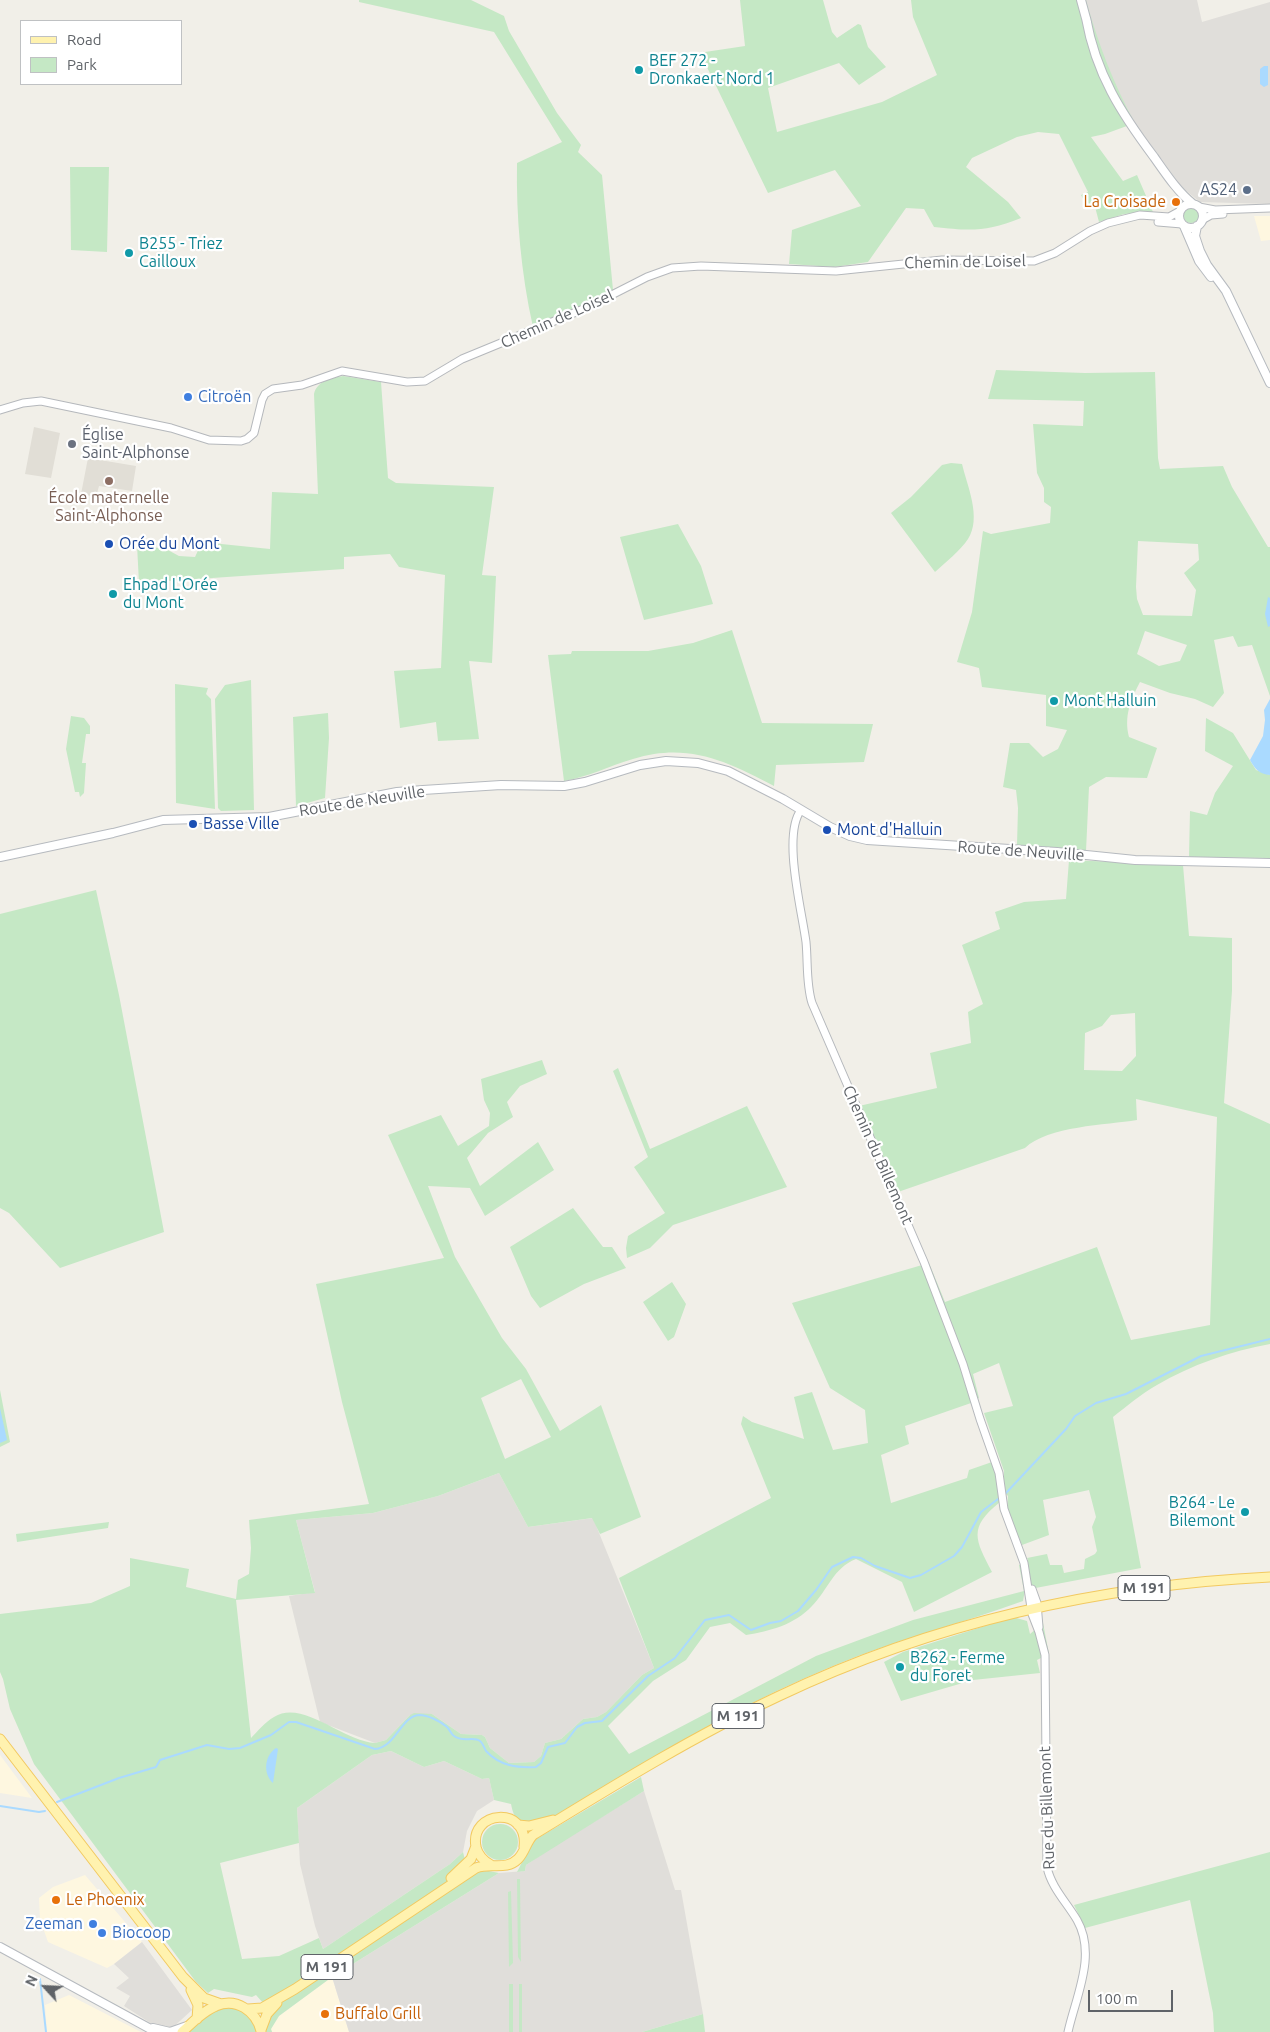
<!DOCTYPE html>
<meta charset="utf-8">
<style>
body{margin:0}
#map{position:relative;width:1270px;height:2032px;overflow:hidden;background:#f1efe8;font-family:Ubuntu,sans-serif}
canvas{display:block}
.legend{position:absolute;left:20px;top:20px;width:162px;height:65px;box-sizing:border-box;background:#fff;border:1px solid #bfc1c3;margin:0;padding:6px 9px;list-style:none;font-size:15px;color:#5f6368}
.legend li{display:flex;align-items:center;gap:10px;height:25px}
.legend b{width:25px;border:1px solid #bfc1c3}
.north{position:absolute;left:20px;top:1962px;width:50px;height:50px;-webkit-text-stroke:4px #fff;paint-order:stroke;rotate:295deg;font-size:14px;font-weight:700;line-height:20px;text-align:center;color:#5f6368}
.north::after{content:'';display:block;margin:auto;width:18px;height:22px;background:#5f6368;clip-path:polygon(50% 0,100% 100%,50% 72%,0 100%)}
.scale{position:absolute;left:1088px;top:1990px;width:85px;height:22px;box-sizing:border-box;border:2px solid #5f6368;border-top:0;padding-left:6px;font-size:15px;line-height:18px;white-space:nowrap;color:#5f6368;-webkit-text-stroke:4px #fff;paint-order:stroke}
</style>
<div id="map">
<canvas width="1270" height="2032"></canvas>
<ul class="legend">
<li><b style="height:6px;background:#fff2af"></b>Road</li>
<li><b style="height:14px;background:#c5e8c5"></b>Park</li>
</ul>
<div class="north">N</div>
<div class="scale">100 m</div>
</div>
<script>
const context = document.querySelector('canvas').getContext('2d');
context.lineJoin = 'round';
function fill(path, color) { context.fillStyle = color; context.fill(path, 'evenodd'); }
function strokePath(path, color, width, dash) { context.strokeStyle = color; context.lineWidth = width; context.lineCap = dash ? 'butt' : 'round'; context.setLineDash(dash || []); context.stroke(path); }
function drawText(font, color, halo, rows, align = 'center') {
  context.font = font + ' Ubuntu,sans-serif'; context.lineWidth = 4.5; context.setLineDash([]); context.textBaseline = 'middle'; context.strokeStyle = halo; context.fillStyle = color; for (const [text, x, y, turn = 0] of rows) {
    context.save(); context.translate(x, y); context.rotate((+turn || 0) * Math.PI / 180); context.textAlign = isNaN(turn) ? turn : align; if (halo) context.strokeText(text, 0, 0); context.fillText(text, 0, 0); context.restore();
  }
}
const commercial = new Path2D(`
 M1254,216H1270V240L1261,241Z
 M0,1755L32,1798L0,1793Z
 M85,1875L142,1942L114,1964L107,1968L48,1942L40,1919L39,1898L53,1887Z
 M332,1977L349,2032H272L271,2029L279,2016Z
 M69,1995L141,2032H47L45,2005Z`);
const industrial = new Path2D(`
 M1086,0H1197L1202,22L1270,2V204L1200,202L1180,186L1135,123L1117,90L1098,43Z
 M499,1473L528,1527L593,1518L654,1668L642,1675L606,1712L597,1717L583,1719L561,1739L545,1743L541,1756L534,1762L509,1763L490,1748L485,1737L482,1735L461,1734L432,1714L410,1715L386,1740L375,1743L320,1722L289,1596L315,1592L296,1520L373,1513L438,1496Z
 M391,1751L424,1767L444,1761L482,1779L489,1778L494,1800L477,1811L467,1831L463,1852L450,1864L323,1949L315,1926L300,1864L297,1808L372,1755Z
 M644,1791L675,1890H681L703,2014L642,2032H349L332,1977L499,1873L525,1871L526,1865L551,1848Z
 M142,1942L192,2010L170,2030L155,2026L124,2006L130,1996L116,1988L129,1978L114,1964Z`);
const education = new Path2D(`
 M34,427L60,433L51,478L25,474Z
 M88,458L136,466L132,491L99,486L96,497L81,494Z`);
const green = new Path2D(`
 M359,0H471L504,16L509,31L557,113L581,145L578,152L602,175L613,290L582,306L533,327C521,273 516,217 517,163L562,142L494,32L359,2Z
 M740,0H823L832,32L837,38L858,24L861,25L868,47L886,67L859,85L839,63L768,88L777,132L882,102L937,75L913,17L911,0H1086C1098,43 1113,83 1135,123L1105,134L1091,137L1123,181L1137,175L1153,212L1124,214L1099,222L1094,203L1087,206L1081,195L1088,192L1059,134L1038,132L1017,137L972,158L966,167L1008,202L1021,218C986,232 971,231 934,227L924,209L906,208L868,262L834,267L789,264L792,230L861,206L835,170L768,193L703,59L705,52L745,46Z
 M70,167H109L107,252L71,250Z
 M1183 215a8 8 0 1 1 16 0a8 8 0 1 1-16 0Z
 M996,370L1085,373L1155,372L1158,458L1160,469L1223,466L1232,487L1268,547H1270V696L1252,645L1238,647L1233,636L1214,640L1224,693L1213,707L1195,699L1170,693L1140,682C1130,701 1124,717 1129,737L1157,748L1147,778L1106,777L1089,787L1086,851L1017,845L1018,808L1016,790L1003,787L1010,743H1029L1043,757L1058,749L1067,730L1046,726V695L982,687L979,668L957,662L972,612L983,531L991,534L1050,523L1051,507L1044,502V488L1037,473L1033,424L1083,426L1084,401L988,399ZM1138,541L1198,544L1199,560L1184,573L1196,590L1192,616L1143,615L1137,599L1136,587ZM1145,631L1187,645L1180,661L1159,666L1137,654Z
 M343,376L381,382L388,478L396,483L494,487L482,575L496,576L492,663L469,661L479,739L438,741L436,722L400,728L394,671L441,668L445,575L399,567L390,554L344,557V569L139,583L137,545L166,549L179,556L195,557L202,542L270,549L272,492L318,494L314,394C317,381 331,378 343,376Z
 M951,463L962,464C967,485 982,518 968,539C960,551 946,562 935,572L891,513L911,497L942,465Z
 M678,524L701,566L713,604L644,620L620,537Z
 M732,630L762,723L873,724L864,762L776,765L774,786C726,761 688,742 633,759C609,766 588,777 564,781L548,655L571,654L572,651H648L693,643Z
 M251,680L254,810L221,811L218,808L215,699L225,685Z
 M175,684L208,688L206,694L211,699L215,809L176,803Z
 M328,713L329,738L325,798L296,806L293,717Z
 M71,716L84,718L90,726V734H86L82,763H86L84,793L80,797L79,792H75L66,749Z
 M1206,718L1233,733L1256,770L1270,775V858L1189,857L1190,811L1207,815L1215,793L1233,766L1205,751Z
 M1069,860L1183,865L1189,936L1232,938V991L1224,1103L1270,1124V1344C1231,1351 1191,1365 1157,1385C1141,1394 1127,1406 1113,1417L1141,1568L1025,1590L1023,1601C968,1621 912,1636 858,1656C786,1684 717,1719 652,1759C629,1773 552,1824 529,1824C516,1824 513,1814 511,1804L494,1800L489,1778L482,1779L444,1761L424,1767L391,1751L372,1755L297,1808L299,1843L220,1863L242,1959L279,1956L319,1938L323,1949L450,1864L463,1852L465,1860L473,1872L489,1871L499,1873L332,1977L279,2016L271,2029L272,2032H265L271,2012L256,1995L252,1997L214,1989L208,1993L196,1982L34,1764L10,1709L3,1679L0,1672V1614L91,1603L130,1586V1558L189,1569L186,1587L236,1599L238,1580L249,1574L251,1548L249,1520L369,1504L342,1402L316,1284L444,1258L388,1135L441,1115L458,1146L489,1126L490,1113L484,1100L481,1079L542,1060L547,1074L520,1086L507,1102L513,1117L488,1133L467,1158L480,1186L538,1142L554,1170L485,1216L470,1188L428,1186L455,1257L502,1338L526,1369L560,1431L601,1405L641,1517L600,1534L592,1518L528,1527L499,1473L438,1496L373,1513L296,1520L315,1593L236,1600L251,1738C258,1731 265,1722 274,1717C303,1699 344,1742 375,1743L386,1740L410,1715L414,1713L432,1714L461,1734L482,1735L485,1737L490,1748L509,1763L534,1762L541,1756L545,1743L561,1739L583,1719L597,1717L606,1712L642,1675L654,1668L619,1578L771,1498L741,1424L743,1416L752,1422L804,1439L794,1397L812,1392L833,1450L868,1443L865,1410L830,1388L792,1303L929,1263L945,1302L1097,1247L1131,1340L1210,1325L1217,1117L1136,1099L1137,1120C1106,1125 1048,1126 1025,1148L898,1192L859,1106L937,1088L930,1053L971,1043L968,1012L983,1004L962,945L1000,929L995,912L1024,902L1066,899ZM1135,1013L1136,1056L1122,1071L1084,1070L1085,1033L1102,1026L1111,1015ZM999,1363L1013,1406L984,1413L1004,1471V1492L1008,1496L1007,1510L1022,1545L1049,1535L1043,1500L1089,1490L1096,1517L1092,1527L1097,1551L1095,1554L1085,1559L1084,1569L1064,1573L1062,1565H1050L1047,1554L1027,1558L1028,1560L1019,1565L1024,1591L913,1620L816,1656L629,1754L608,1726L653,1681L686,1660L710,1627L730,1623L746,1635C770,1631 794,1625 812,1606C828,1590 833,1568 856,1559L902,1582L914,1612L992,1572C975,1539 968,1528 1000,1502L998,1475L992,1462L969,1470L967,1478L891,1503L881,1455L909,1444L905,1426L971,1403L979,1398L973,1374ZM521,1379L551,1437L505,1459L481,1398Z
 M96,890L119,995L164,1232L60,1268L9,1213L0,1208V914Z
 M618,1068L650,1149L747,1106L787,1187L673,1225L650,1248L627,1258L626,1248L628,1236L665,1213L634,1167L648,1157L613,1071Z
 M573,1208L603,1247H612L626,1268L584,1284L540,1308L531,1296L510,1247Z
 M672,1282L686,1304L674,1337L668,1341L643,1302Z
 M0,1390L10,1442L0,1447Z
 M109,1522L108,1528L17,1542L16,1534Z
 M1013,1617L1027,1621L1030,1634L1043,1623L1049,1654L1037,1660L1040,1673L973,1680L901,1701L884,1662L903,1652Z
 M641,1777L644,1791L526,1865L525,1871L517,1872L533,1841Z
 M482 1842a18 18 0 1 1 36 0a18 18 0 1 1-36 0Z
 M1270,1852V2032H1214L1213,2013L1190,1900L1085,1928L1074,1905Z
 M517,1879H520L521,1962L518,1957Z
 M511,1891L513,1963L509,1967L508,1892Z
 M509,1984H513V2032H509Z
 M519,1984H522V2032H519Z
 M230,2007C245,2010 252,2018 257,2032H186L216,2010Z
 M703,2014L705,2032H642Z`);
const water = new Path2D(`
 M1264,66H1268V85L1264,87L1260,84V69Z
 M1268,597L1270,598V626L1268,627L1265,614Z
 M1270,699V775C1259,774 1255,769 1250,760L1263,736L1265,720L1264,710Z
 M0,1408L7,1440L0,1443Z
 M276,1748L278,1749L273,1783C263,1774 264,1756 276,1748Z`);
const stream = new Path2D(`
 M1006,1493L1066,1429L1075,1416L1096,1403L1126,1394L1201,1356L1270,1339
 M57,1802L119,1778L156,1767L160,1760L207,1745L229,1749L240,1748L271,1735L289,1722H296L375,1749C396,1747 401,1716 419,1715C428,1715 440,1721 447,1727C450,1730 451,1734 454,1736C463,1743 473,1736 480,1741C483,1743 484,1748 486,1751C500,1766 517,1768 536,1767L541,1763L548,1747L565,1743L577,1727L585,1723L602,1721L648,1676L675,1658L705,1620L729,1615L751,1630L770,1623L781,1621L798,1611L816,1590L832,1567L853,1557L861,1558L875,1566L910,1578L921,1575L954,1556L962,1547L981,1512L998,1499
 M0,1806L39,1812L45,1811
 M40,1979L46,2032`);
const tertiary = new Path2D(`
 M1199,207L1215,210L1270,208
 M1202,220L1211,215L1223,214
 M1158,222L1182,224
 M0,410L23,403L41,401L171,428L209,440L241,441L247,439L254,433L262,400L265,394L273,389L302,385L342,371L407,382L425,381L462,359L586,308L647,277L672,268L701,266L836,271L942,260L1034,261L1055,253L1090,231L1108,223L1140,215L1169,217L1180,211
 M801,810C782,835 802,911 806,942C808,963 806,984 812,1003L924,1262L963,1364L980,1419L999,1473L1004,1509L1024,1563L1032,1614L1039,1632L1045,1655L1047,1867C1051,1887 1067,1903 1077,1920C1097,1955 1076,1996 1068,2032
 M1032,1589L1037,1603L1039,1627`);
const secondary = new Path2D(`
 M1081,0L1087,22
 M1086,18C1096,74 1121,113 1154,157C1166,174 1177,191 1193,204
 M1179 216a12 12 0 1 1 24 0a12 12 0 1 1-24 0Z
 M1184,226L1199,261L1211,277
 M1197,226L1195,236L1200,251L1207,265L1226,291L1270,383
 M0,857L113,833L163,820L269,817L397,792L423,790L501,785L564,786L585,782L640,765L666,761L698,763L728,771L783,799L830,827L850,836L867,840L1057,852L1135,860L1270,863
 M0,1947L156,2032
 M153,2028L170,2032L187,2026`);
const primary = new Path2D(`
 M0,1739L183,1977L204,1998L221,2004
 M518,1825L529,1826L553,1820
 M491,1865C484,1861 478,1855 476,1847C469,1810 529,1805 524,1847
 M451,1878L471,1859L476,1846
 M191,1990L198,2005L197,2019
 M248,2009L262,2008L295,1989L476,1868C490,1862 506,1871 518,1859C525,1852 526,1842 533,1835C613,1786 694,1736 779,1696C932,1623 1101,1585 1270,1577
 M261,2030L267,2014L277,2003
 M182,2032C192,2023 203,2011 216,2006C236,1997 256,2011 261,2031`);
const markers = [
 [639,70,5,"#0f9aa8"],
 [1247,190,5,"#5c6f8a"],
 [1176,202,5,"#e8710a"],
 [129,253,5,"#0f9aa8"],
 [188,397,5,"#3f7fe0"],
 [72,444,5,"#6b7280"],
 [109,481,5,"#8d6e63"],
 [109,544,5,"#1a4fb4"],
 [113,594,5,"#0f9aa8"],
 [1054,701,5,"#0f9aa8"],
 [193,824,5,"#1a4fb4"],
 [827,830,5,"#1a4fb4"],
 [1245,1512,5,"#0f9aa8"],
 [900,1667,5,"#0f9aa8"],
 [56,1900,5,"#e8710a"],
 [93,1924,5,"#3f7fe0"],
 [102,1933,5,"#3f7fe0"],
 [325,2014,5,"#e8710a"]
];
const shields = [
 [1144,1588,52],
 [738,1716,52],
 [327,1967,52]
];
const shieldNames = [
 ["M 191",1144,1588],
 ["M 191",738,1716],
 ["M 191",327,1967]
];
const cultureNames = [
 ["BEF 272 -",649,61],
 ["Dronkaert Nord 1",649,79],
 ["B255 - Triez",139,244],
 ["Cailloux",139,262],
 ["Ehpad L'Orée",123,585],
 ["du Mont",123,603],
 ["Mont Halluin",1064,701],
 ["B264 - Le",1235,1503,"right"],
 ["Bilemont",1235,1521,"right"],
 ["B262 - Ferme",910,1658],
 ["du Foret",910,1676]
];
const serviceNames = [
 ["AS24",1237,190]
];
const foodNames = [
 ["La Croisade",1166,202,"right"],
 ["Le Phoenix",66,1900],
 ["Buffalo Grill",335,2014]
];
const streetNames = [
 ["Chemin de Loisel",965,262,-1],
 ["Chemin de Loisel",557,319,-24],
 ["Route de Neuville",362,801,-9],
 ["Route de Neuville",1021,851,4],
 ["Chemin du Billemont",878,1155,66],
 ["Rue du Billemont",1047,1808,-92]
];
const shopNames = [
 ["Citroën",198,397],
 ["Zeeman",83,1924,"right"],
 ["Biocoop",112,1933]
];
const worshipNames = [
 ["Église",82,435],
 ["Saint-Alphonse",82,453]
];
const educationNames = [
 ["École maternelle",109,498],
 ["Saint-Alphonse",109,516]
];
const transitNames = [
 ["Orée du Mont",119,544],
 ["Basse Ville",203,824],
 ["Mont d'Halluin",837,830]
];
fill(commercial, '#fef7e0');
fill(industrial, '#e0deda');
fill(education, '#e1ded6');
fill(green, '#c5e8c5');
fill(water, '#aadaff');
strokePath(stream, '#aadaff', 2);
strokePath(tertiary, '#b5b8bc', 9);
strokePath(secondary, '#b6babf', 10);
strokePath(primary, '#f2c960', 11);
strokePath(tertiary, '#fff', 7);
strokePath(secondary, '#fff', 8);
strokePath(primary, '#fff2af', 9);
for (const [x, y, r, color] of markers) { const dot = new Path2D(); dot.arc(x, y, r, 0, 2 * Math.PI); context.fillStyle = color; context.fill(dot); strokePath(dot, '#fff', 2); }
for (const [x, y, w] of shields) { const box = new Path2D(); box.roundRect(x - w / 2, y - 12.5, w, 25, 4); context.fillStyle = '#fff'; context.fill(box); strokePath(box, '#5f6368', 1); }
drawText('bold 15px', '#5f6368', null, shieldNames);
drawText('16px', '#0d838f', '#fff', cultureNames, 'left');
drawText('16px', '#4e5e75', '#fff', serviceNames, 'right');
drawText('16px', '#c56008', '#fff', foodNames, 'left');
drawText('16px', '#5f6368', '#fff', streetNames);
drawText('16px', '#366cbe', '#fff', shopNames, 'left');
drawText('16px', '#5b616d', '#fff', worshipNames, 'left');
drawText('16px', '#785e54', '#fff', educationNames);
drawText('16px', '#164399', '#fff', transitNames, 'left');
</script>
